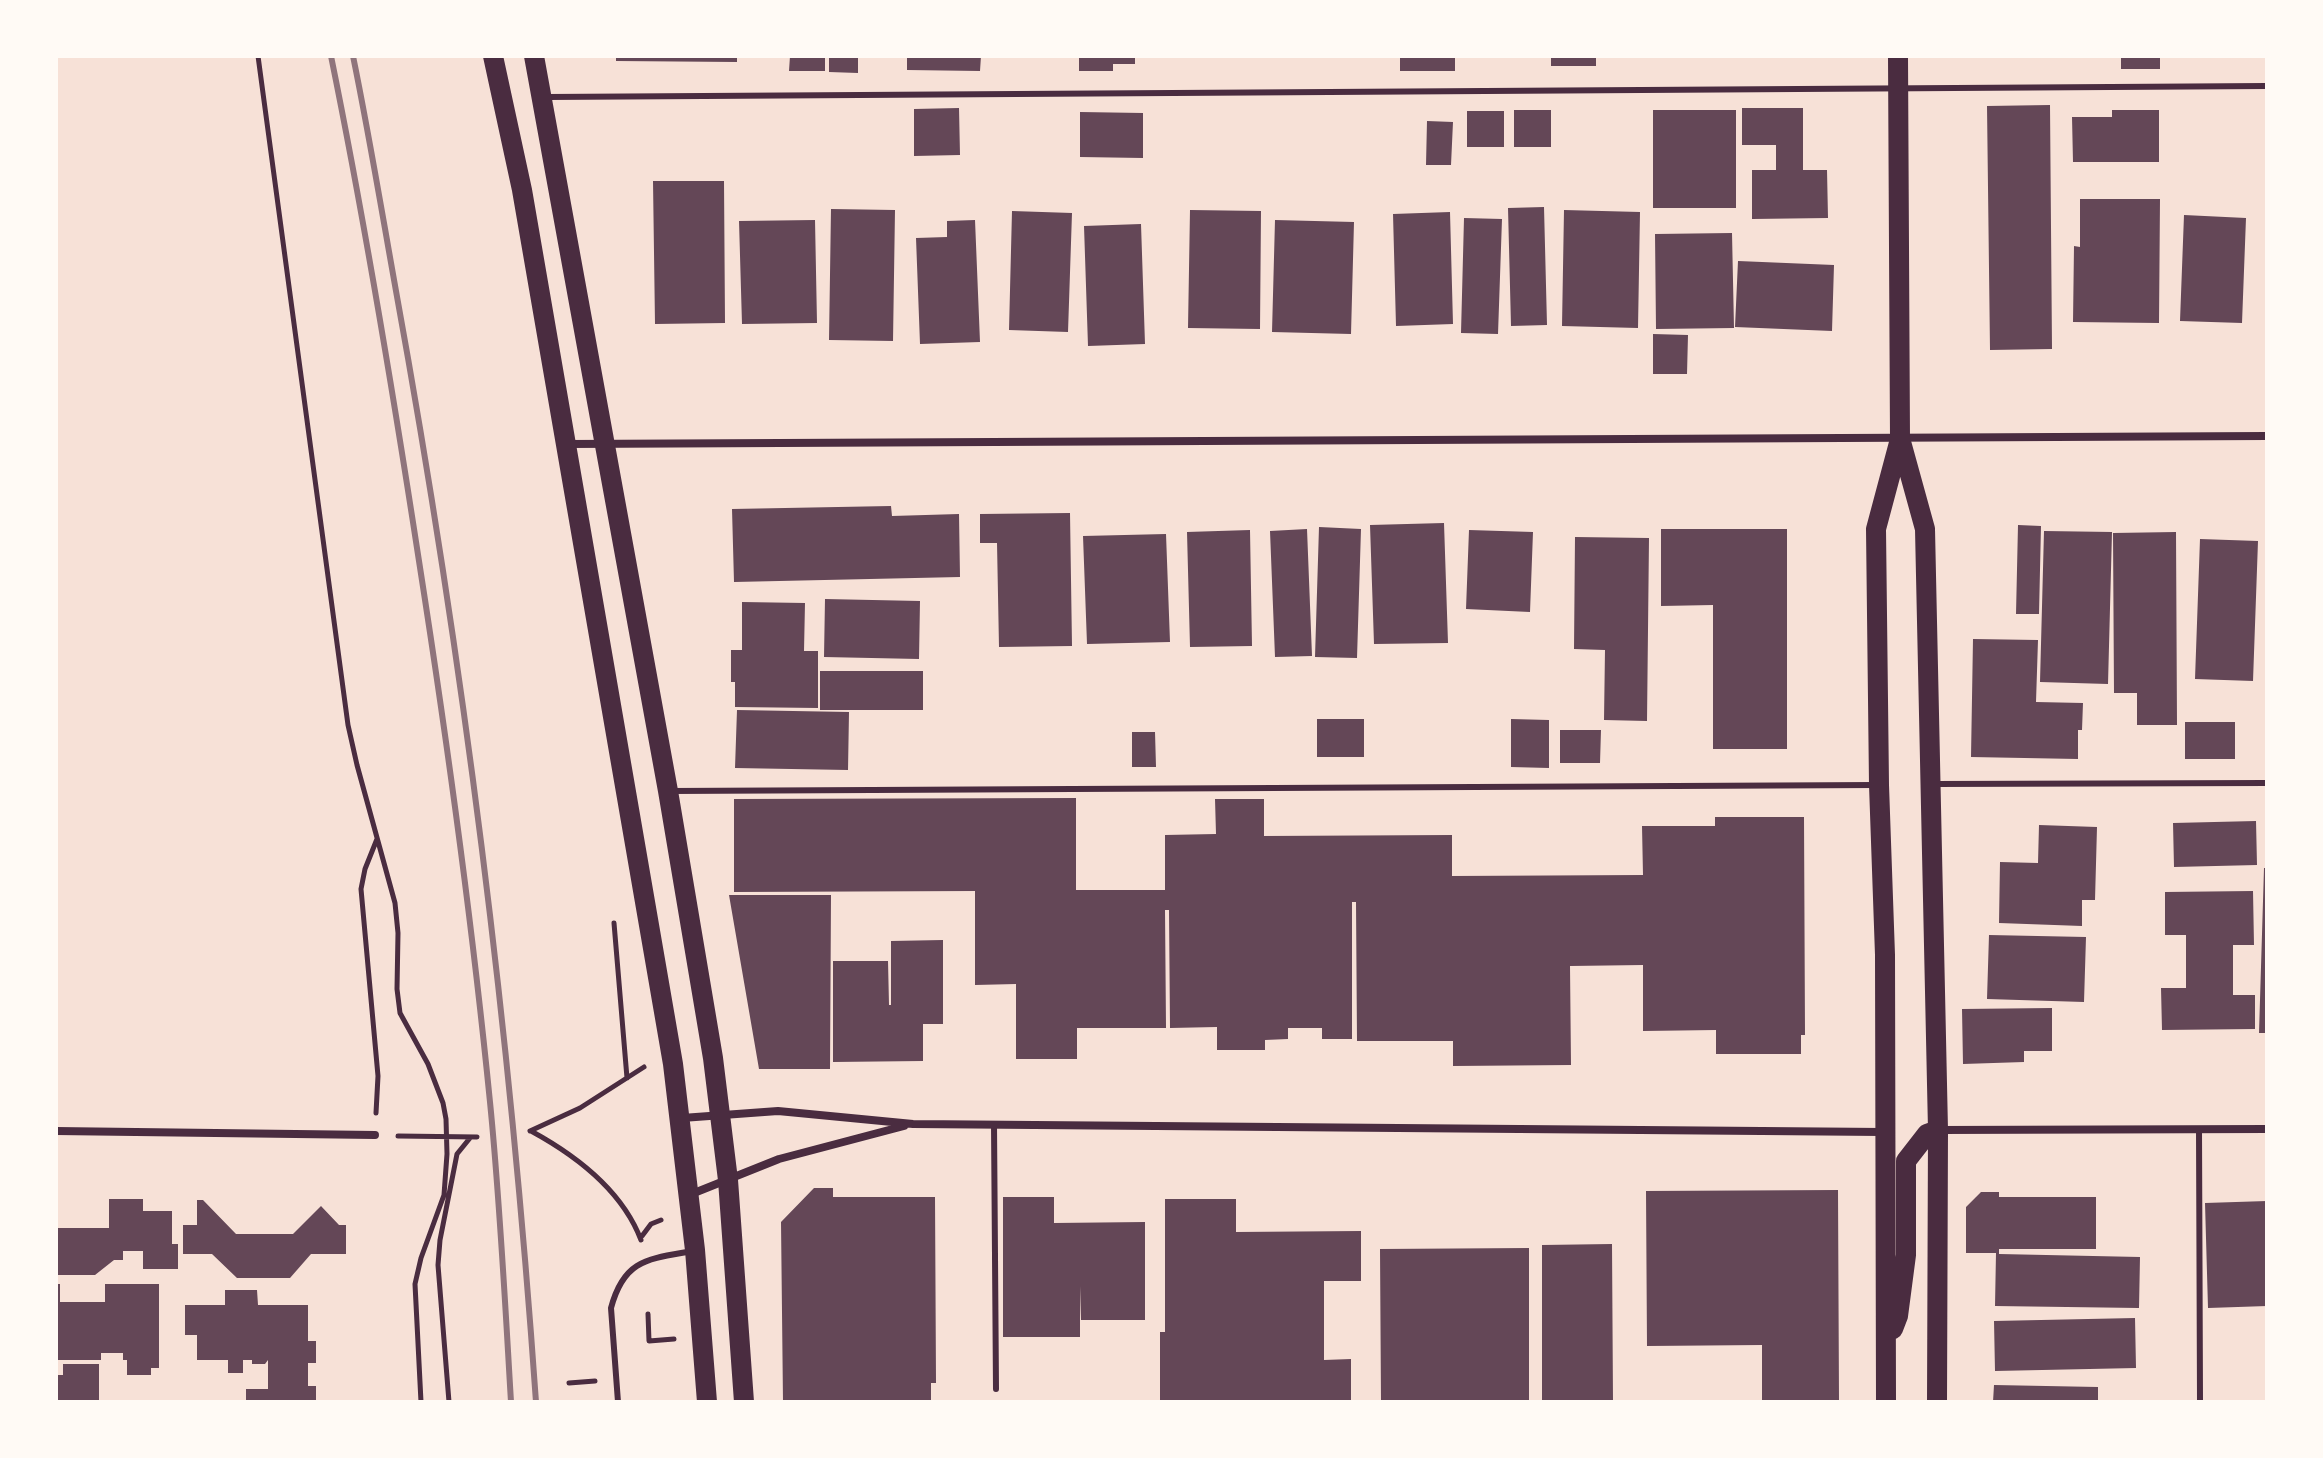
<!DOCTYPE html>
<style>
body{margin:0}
#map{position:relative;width:2323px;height:1458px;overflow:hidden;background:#f7e1d7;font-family:Rubik,sans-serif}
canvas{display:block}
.frame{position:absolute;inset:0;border:58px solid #fffaf5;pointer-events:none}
</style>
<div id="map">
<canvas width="2323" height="1458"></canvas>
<div class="frame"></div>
</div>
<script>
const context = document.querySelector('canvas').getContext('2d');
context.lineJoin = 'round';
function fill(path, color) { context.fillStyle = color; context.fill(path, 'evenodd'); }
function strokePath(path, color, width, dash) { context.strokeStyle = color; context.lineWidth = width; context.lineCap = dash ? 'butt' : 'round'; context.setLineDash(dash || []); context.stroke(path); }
const building = new Path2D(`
 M616,56H737V62L616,61Z
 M790,56H825V71H789Z
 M829,56H858V73L829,72Z
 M907,56H981L980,71L907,70Z
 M1079,56H1135V64H1113V71H1079Z
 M1400,56H1455V71H1400Z
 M1551,56H1596V66H1551Z
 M2121,56H2160V69H2121Z
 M2050,105L2052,349L1990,350L1987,106Z
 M959,108L960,155L914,156V109Z
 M1742,108H1803V170H1827L1828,218L1752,219V170H1776V145H1742Z
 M1514,110H1551V147H1514Z
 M1653,110H1736V208H1653Z
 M2112,110H2159V162H2073L2072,117H2112Z
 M1467,111H1504V147H1467Z
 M1080,112L1143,113V158L1080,157Z
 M1427,121L1453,122L1451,165H1426Z
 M653,181H724L725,323L655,324Z
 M2080,199H2160L2159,323L2073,322L2074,246L2080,247Z
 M1544,207L1547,325L1511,326L1508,208Z
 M831,209L895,210L893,341L829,340Z
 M1190,210L1261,211L1260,329L1188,328Z
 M1564,210L1640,212L1638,328L1562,326Z
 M1012,211L1072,213L1068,332L1009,330Z
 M1450,212L1453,324L1396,326L1393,214Z
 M2184,215L2246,218L2242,323L2180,321Z
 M1464,218L1502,219L1498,334L1461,333Z
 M815,220L817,323L742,324L739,221Z
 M975,220L980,342L920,344L916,238L947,237V221Z
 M1275,220L1354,222L1351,334L1272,332Z
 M1141,224L1145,344L1088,346L1084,226Z
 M1732,233L1734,328L1656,329L1655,234Z
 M1738,261L1834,265L1832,331L1735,327Z
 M1653,334L1688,335L1687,374H1653Z
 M891,506L892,516L959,514L960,577L734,582L732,509Z
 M1070,513L1072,646L999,647L997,543H980V514Z
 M1444,523L1448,643L1374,644L1370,525Z
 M2018,525L2041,526L2039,614H2016Z
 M1319,527L1361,529L1357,658L1315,657Z
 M1307,529L1312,656L1275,657L1270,531Z
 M1661,529H1787V749H1713V605L1661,606Z
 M1250,530L1252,646L1190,647L1187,532Z
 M1469,530L1533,532L1530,612L1466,609Z
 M2044,531L2112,532L2108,684L2040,682Z
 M2176,532L2177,725H2137V693H2114L2113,533Z
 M1166,534L1170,642L1087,644L1083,536Z
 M1575,537L1649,538L1647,721L1604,720L1605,650L1574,649Z
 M2200,539L2258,541L2253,681L2195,679Z
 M825,599L920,601L919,659L824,657Z
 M742,602L805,603L804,651H818V708L735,707V682H731V650H742Z
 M1973,639L2038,640L2036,702L2083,703L2082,730H2078V759L1971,757Z
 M820,671H923V710H820Z
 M737,710L849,712L848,770L735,768Z
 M1317,719H1364V757H1317Z
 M1511,719L1549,720V768L1511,767Z
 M2185,722H2235V759H2185Z
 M1560,730H1601L1600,763H1560Z
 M1132,732H1155L1156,767H1132Z
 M1076,798V890H1165V835L1216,834L1215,799H1264V836L1452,835V876L1643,875L1642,826H1715V817H1804L1805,1035H1801V1054H1716V1030L1643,1031V965L1570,966L1571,1065L1453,1066V1041H1357L1356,902H1352V1039H1322V1028H1288V1039L1265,1040V1050H1217V1027L1170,1028L1169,910H1165L1166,1028H1077V1059H1016V984L975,985V891L734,892V799Z
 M2256,821L2257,865L2174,867L2173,823Z
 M2039,825L2097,827L2095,900H2082V926L1999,923L2000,862L2038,863Z
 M2264,868H2267V1033H2259Z
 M2253,891L2254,945H2233V995H2255V1029L2162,1030L2161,988H2186V935H2165V892Z
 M729,895H831L830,1069H759Z
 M1989,935L2086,937L2084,1002L1987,999Z
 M943,940V1024H923V1061L833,1062V961H888L889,1005H891V941Z
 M2052,1008V1051H2024V1062L1963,1064L1962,1009Z
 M814,1188H833V1197H935L936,1383H931V1402H783L781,1222Z
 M1838,1190L1839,1402H1762V1345L1647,1346L1646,1191Z
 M1981,1192H1999V1197H2096V1249H1999V1254L2140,1257L2139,1308L1995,1306L1996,1253H1966V1207Z
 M1003,1197H1054V1223L1145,1222V1320H1081L1080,1286V1337H1003Z
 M109,1199H143V1211H172V1244H178V1269H143V1251H123V1260H114L95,1275H56V1228H109Z
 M1165,1199H1236V1232L1361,1231V1281H1324V1360L1351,1359V1402H1160V1332H1165Z
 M197,1200H203L236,1234H293L321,1206L339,1225H346V1254H311L290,1278H237L212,1254H183V1225H197Z
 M2267,1201V1306L2208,1308L2205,1203Z
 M1612,1244L1613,1402H1542V1245Z
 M1529,1248V1402H1381L1380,1249Z
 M56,1284H60V1302H105V1284H159V1368H151V1375H127V1360H123V1353H101V1360H56Z
 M225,1290H257L258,1305H308V1341H316V1363H308V1386H316V1402H246V1389H268V1360L265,1364H252V1360H243V1373H228V1360H197V1335H185V1305H225Z
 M2135,1318L2136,1368L1995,1371L1994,1321Z
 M63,1364H99V1402H56V1375H63Z
 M1994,1385L2098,1387V1402H1993Z`);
const path = new Path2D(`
 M258,56L348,725L357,765L395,903L398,933L397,989L400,1013L428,1064L443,1103L446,1119L447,1154L444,1195L421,1258L415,1284L421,1402
 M614,923L627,1078
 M376,1113L378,1076L361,889L365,869L377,839
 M530,1131L580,1108L644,1067
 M531,1131C577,1156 622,1190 641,1240
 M398,1136L477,1137
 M642,1236L651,1224L661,1220
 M648,1314L649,1341L674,1339
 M569,1383L595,1381
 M449,1402L438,1265L440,1240L457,1154L470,1138`);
const service = new Path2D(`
 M547,97L2267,86
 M1935,784L2267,783
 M671,791L1876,785
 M994,1124L996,1389
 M2199,1129L2200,1402
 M618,1402L611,1308C624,1259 648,1259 693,1251`);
const minor = new Path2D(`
 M568,444L2267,436
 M682,1118L778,1111L913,1124L1883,1132
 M1940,1130L2267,1129
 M56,1131L375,1135
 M689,1195L779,1159L904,1126`);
const primary = new Path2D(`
 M493,56L522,190L673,1064L695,1250L707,1402
 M534,56L668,791L713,1058L728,1180L744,1402
 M1901,442L1925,529L1938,1130L1937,1402
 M1893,1329L1898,1316L1906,1255V1161L1927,1134L1938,1130
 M1886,1402L1885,955L1879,785L1876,529L1900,439L1898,56`);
const rail = new Path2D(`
 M331,56C365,223 393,392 419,561C447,740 472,921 490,1102C500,1202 505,1302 511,1402
 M353,56C369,134 382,213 396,291C463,659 510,1029 536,1402`);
fill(building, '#644757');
strokePath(path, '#4a2c40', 5);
strokePath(service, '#4a2c40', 6);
strokePath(minor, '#4a2c40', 8);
strokePath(primary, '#4a2c40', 20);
strokePath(rail, '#8f747c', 6);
</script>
